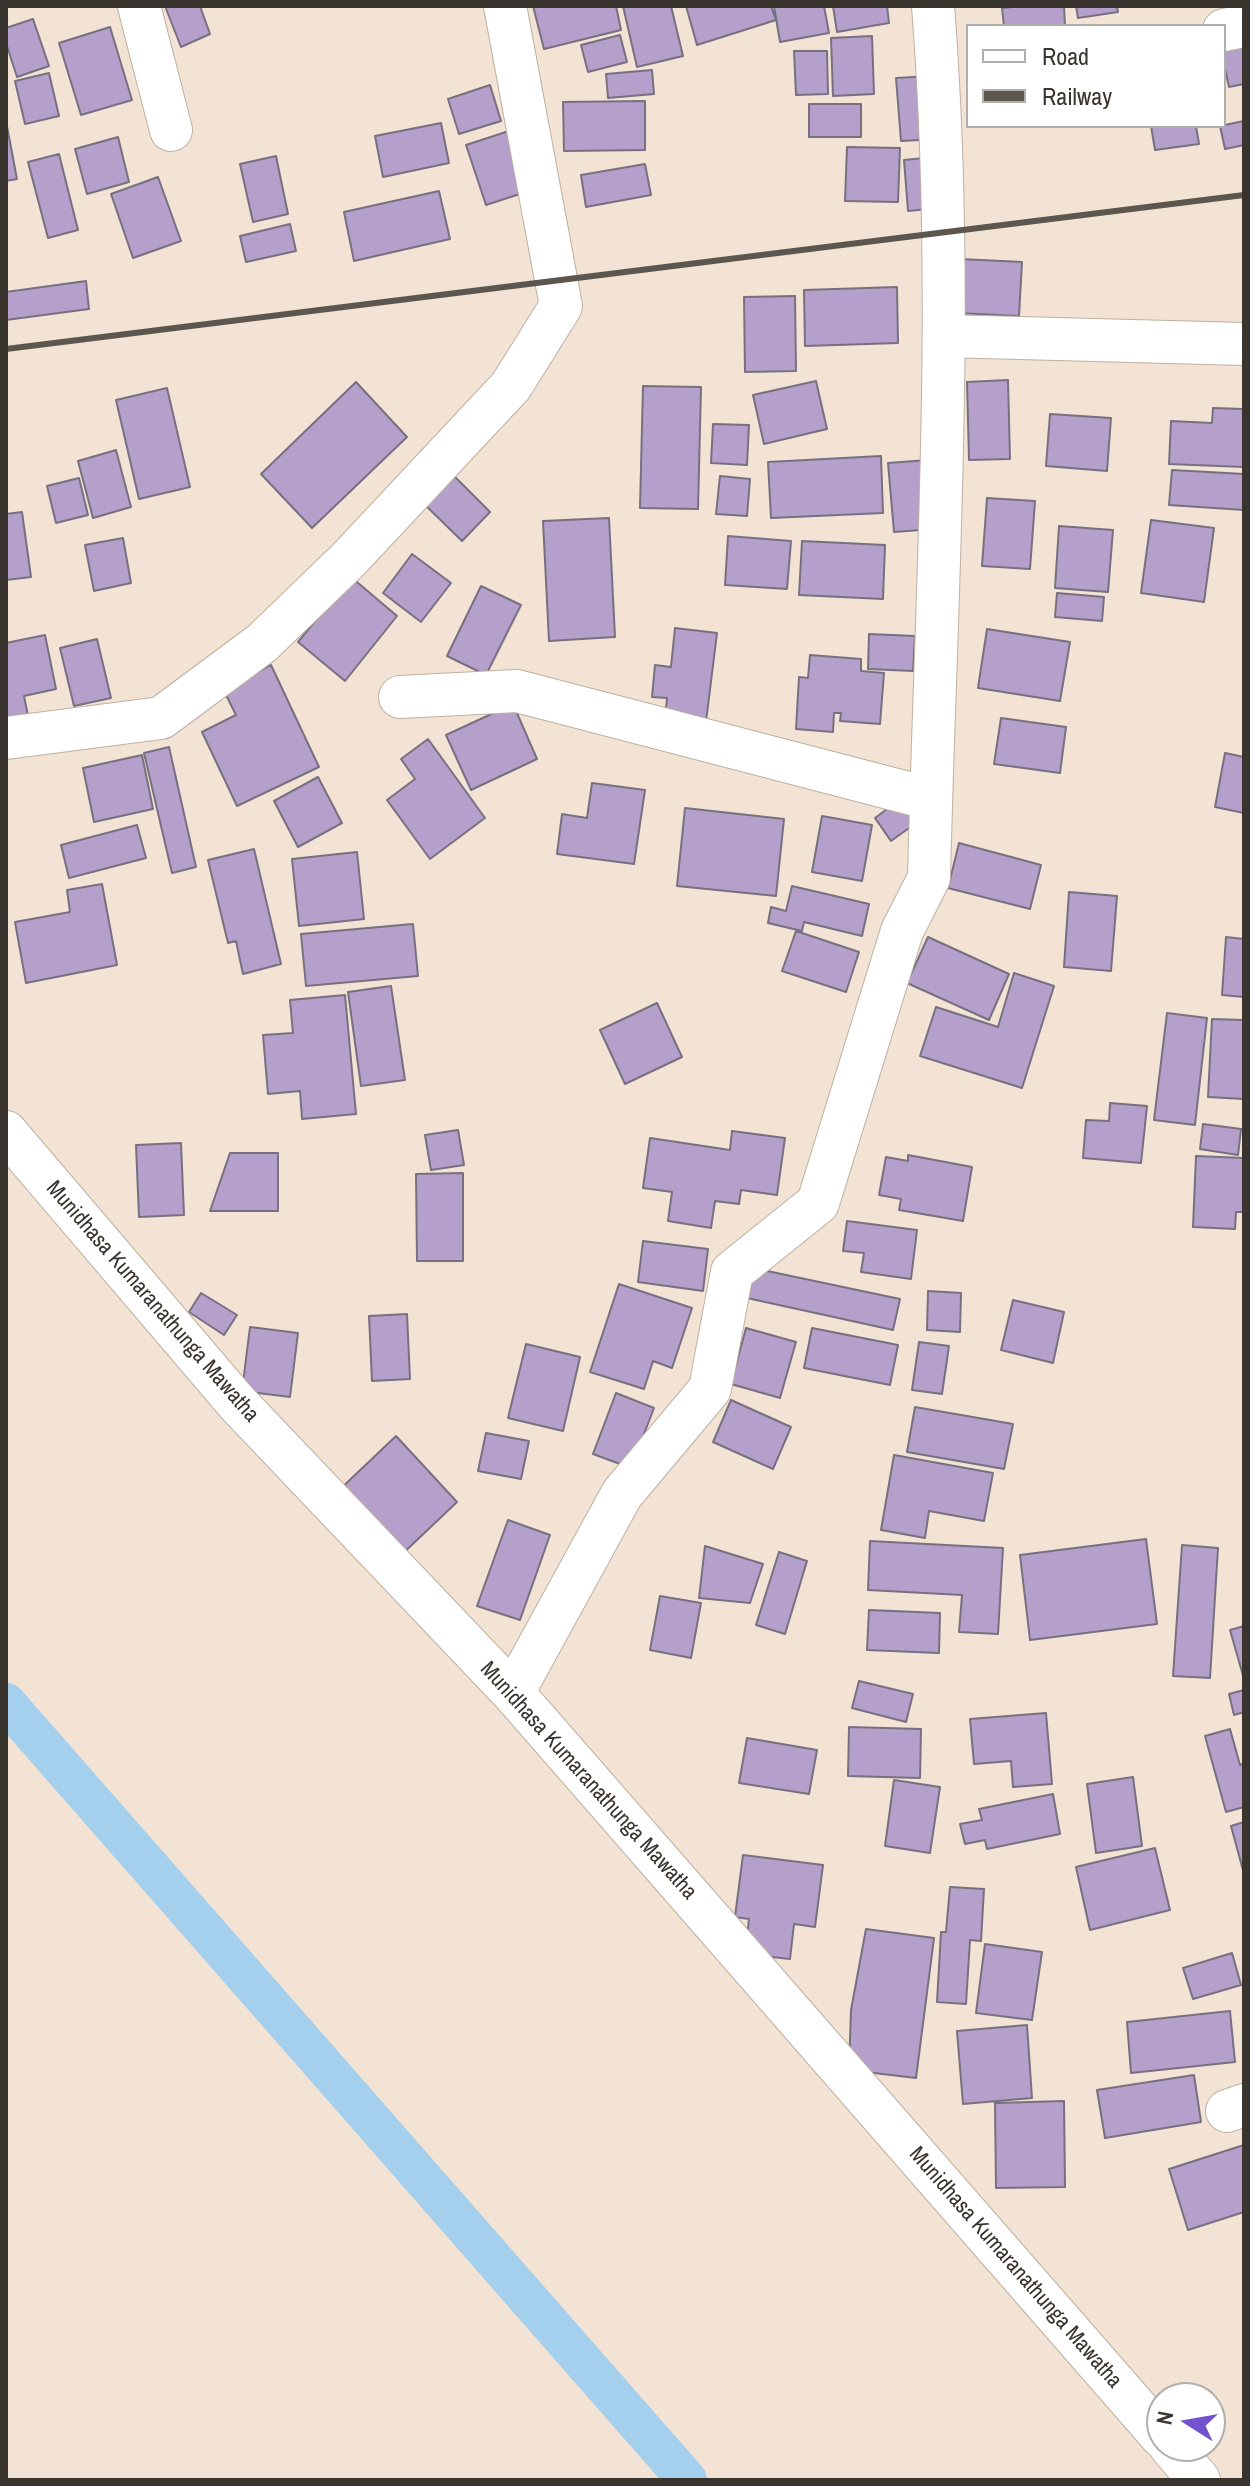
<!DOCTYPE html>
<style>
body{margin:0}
#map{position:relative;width:1250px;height:2486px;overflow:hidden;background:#f2e3d4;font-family:"Archivo Narrow",sans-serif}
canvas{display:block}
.frame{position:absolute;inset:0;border:8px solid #3a342e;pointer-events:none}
.legend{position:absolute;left:966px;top:24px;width:260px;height:104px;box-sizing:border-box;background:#fff;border:2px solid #b0aeab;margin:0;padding:10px 14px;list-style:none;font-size:24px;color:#3a342e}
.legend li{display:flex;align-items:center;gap:16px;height:40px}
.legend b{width:40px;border:2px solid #b0aeab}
.north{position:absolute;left:1146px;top:2382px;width:80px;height:80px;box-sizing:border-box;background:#fff;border:2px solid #b0aeab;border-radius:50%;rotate:281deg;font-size:22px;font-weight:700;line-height:32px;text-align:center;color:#3a342e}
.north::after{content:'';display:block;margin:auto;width:28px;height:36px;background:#7253cd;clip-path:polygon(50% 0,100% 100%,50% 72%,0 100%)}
</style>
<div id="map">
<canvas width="1250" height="2486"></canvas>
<div class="frame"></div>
<ul class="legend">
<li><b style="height:10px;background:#fff"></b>Road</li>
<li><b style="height:10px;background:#5d564e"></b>Railway</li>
</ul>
<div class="north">N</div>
</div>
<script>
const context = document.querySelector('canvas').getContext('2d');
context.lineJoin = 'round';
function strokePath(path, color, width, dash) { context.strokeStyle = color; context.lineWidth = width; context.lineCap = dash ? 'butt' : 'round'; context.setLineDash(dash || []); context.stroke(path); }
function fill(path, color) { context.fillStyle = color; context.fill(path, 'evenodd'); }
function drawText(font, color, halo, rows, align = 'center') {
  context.font = font + ' "Archivo Narrow",sans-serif'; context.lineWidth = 7; context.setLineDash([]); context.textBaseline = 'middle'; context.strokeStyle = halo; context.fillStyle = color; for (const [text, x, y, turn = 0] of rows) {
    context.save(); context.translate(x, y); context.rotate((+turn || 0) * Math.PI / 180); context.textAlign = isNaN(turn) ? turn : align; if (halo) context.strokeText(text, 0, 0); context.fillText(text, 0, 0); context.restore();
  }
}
const canal = new Path2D(`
 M6,1703L687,2480`);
const building = new Path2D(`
 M165,6H200L210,34L181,47Z
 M533,6H616L621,30L544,49Z
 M623,6H671L683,56L637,67Z
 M686,6H771L776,20L697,45Z
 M774,6H824L829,33L780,42Z
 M833,6H887L889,23L837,32Z
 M1023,6H1064L1065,26H1004L1002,8Z
 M1076,6H1117L1118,12L1078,18Z
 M33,19L49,66L17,77L6,43V28Z
 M110,27L132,100L81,115L59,43Z
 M620,35L627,62L588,72L581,45Z
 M872,36L874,94L833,96L831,38Z
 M1244,36V84L1229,87L1224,64V40Z
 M794,51H827L828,94L796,95Z
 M652,70L654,94L608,98L606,74Z
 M49,73L59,116L25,124L15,81Z
 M932,76L937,139L901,141L896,78Z
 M490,85L501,121L459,134L448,99Z
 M645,101V150L564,151L563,102Z
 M809,104H861V137H809Z
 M6,121L17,179L6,181Z
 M1244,121V145L1225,149L1220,126Z
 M441,123L449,163L383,177L375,136Z
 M1151,126H1196L1199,144L1155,150Z
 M512,130L532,190L486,205L466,145Z
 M118,137L129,182L87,194L75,149Z
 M847,147L900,148L898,202L845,201Z
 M59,154L78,230L48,238L28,162Z
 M276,156L288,214L253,222L240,164Z
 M934,157L938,208L908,211L904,160Z
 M645,164L651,195L586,207L581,175Z
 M158,177L181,241L133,258L111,194Z
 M439,191L450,239L354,261L344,212Z
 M290,224L296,251L246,262L240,236Z
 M960,259L1022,262L1019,316L957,313Z
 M86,281L89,309L6,320V292Z
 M897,287L898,343L805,346L804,290Z
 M795,296L796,371L745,372L744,297Z
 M1008,380L1010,459L969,460L967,382Z
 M816,381L827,429L764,444L753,395Z
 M356,382L407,437L312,528L261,474Z
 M643,386L701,387L698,509L640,508Z
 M167,388L190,487L139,499L116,400Z
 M1213,408L1244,409V467L1169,464L1171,421L1212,423Z
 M1050,414L1111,418L1107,471L1046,466Z
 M713,424L749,425L747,465L711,463Z
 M116,450L131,507L93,518L78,461Z
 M881,456L883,513L771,518L768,462Z
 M928,460L934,529L894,532L888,463Z
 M447,469L490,512L462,541L418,498Z
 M1172,470L1244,474V510L1169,505Z
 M720,476L750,479L747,516L716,514Z
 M79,478L88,515L56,523L47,486Z
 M987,498L1035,501L1030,569L982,566Z
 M22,512L31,577L6,580V514Z
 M609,518L615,637L549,641L543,521Z
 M1151,520L1214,528L1204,602L1141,593Z
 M1059,526L1113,530L1108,592L1055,588Z
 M728,536L791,541L787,589L725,585Z
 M123,538L131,583L94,591L85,545Z
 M802,541L885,545L883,599L799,595Z
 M412,554L451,583L421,622L383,593Z
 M351,577L397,616L345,681L298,642Z
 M481,586L521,605L486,675L447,656Z
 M1057,593L1104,597L1102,621L1055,617Z
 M675,628L717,633L706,722L665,717L667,698L652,697L655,665L671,667Z
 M987,629L1070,642L1060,701L978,688Z
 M869,634L915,636L913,671L868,669Z
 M45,635L56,689L24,696L28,716L6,721V643Z
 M97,639L111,698L74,706L60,648Z
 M810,655L861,659V671L884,673L880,724L840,721L841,713H834L833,732L796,729L799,677L808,678Z
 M271,665L319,767L237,806L202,732L236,715L223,689Z
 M513,704L537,759L471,790L446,735Z
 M1001,718L1066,727L1060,773L994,764Z
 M428,739L485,818L430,859L387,800L415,779L401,759Z
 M169,747L196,867L172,873L144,753Z
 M1225,753L1244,757V813L1215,807Z
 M142,755L153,809L94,822L83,768Z
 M318,777L342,823L298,847L274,801Z
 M592,783L645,790L634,864L557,854L562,814L587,818Z
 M906,795L923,818L891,841L875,818Z
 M685,808L784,819L776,896L677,886Z
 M822,816L872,825L862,881L812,872Z
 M137,825L146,858L69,878L61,845Z
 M959,843L1041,865L1030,909L948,888Z
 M254,849L281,964L243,974L236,941L228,943L208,860Z
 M357,852L364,919L299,926L292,859Z
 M102,884L117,965L26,983L15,922L70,912L67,890Z
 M792,886L869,904L862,936L804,922L802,931L768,923L771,907L786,911Z
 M1069,892L1117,896L1111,971L1064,967Z
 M413,924L418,976L306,986L301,934Z
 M796,931L859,952L846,992L782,971Z
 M928,937L1009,974L989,1020L907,983Z
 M1226,937L1244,939V997L1222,995Z
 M1014,973L1054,986L1022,1088L920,1056L936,1007L998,1027Z
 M391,986L405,1080L361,1086L348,992Z
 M345,995L356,1114L302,1119L300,1091L268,1094L263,1035L293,1033L290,1000Z
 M657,1003L682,1057L625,1084L600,1030Z
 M1167,1013L1207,1018L1195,1125L1154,1120Z
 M1212,1019L1244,1020V1099L1208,1097Z
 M1110,1103L1147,1106L1141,1163L1083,1158L1086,1120L1109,1121Z
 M1203,1124L1241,1129L1238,1155L1200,1149Z
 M458,1130L464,1165L431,1170L425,1135Z
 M732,1131L785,1138L777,1195L741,1190L739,1204L715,1201L711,1228L668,1221L672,1192L643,1188L650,1138L730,1150Z
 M181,1143L184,1215L139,1217L136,1145Z
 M230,1153H278V1211H210Z
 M908,1155L972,1167L963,1221L899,1210L901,1199L879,1195L886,1157L908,1161Z
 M1196,1156L1244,1158V1212H1236L1235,1229L1193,1227Z
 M463,1173V1261H417L416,1174Z
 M847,1221L917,1230L911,1279L861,1272L864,1253L843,1251Z
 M643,1241L708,1249L703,1291L638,1282Z
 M753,1268L900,1299L893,1330L747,1298Z
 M619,1284L692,1308L672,1368L653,1361L644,1389L590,1372Z
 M928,1291L961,1293L960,1332L927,1330Z
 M201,1293L237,1315L224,1335L189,1312Z
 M1013,1300L1064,1312L1053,1363L1001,1350Z
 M407,1314L410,1379L372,1381L369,1316Z
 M250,1327L298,1333L290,1397L242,1391Z
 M746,1328L796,1342L780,1398L731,1384Z
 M812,1328L898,1345L890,1385L804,1368Z
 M919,1342L949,1346L942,1394L912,1390Z
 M526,1344L580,1357L563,1431L508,1418Z
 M616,1393L654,1408L631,1468L593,1454Z
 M731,1400L791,1427L773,1469L713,1442Z
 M915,1407L1013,1424L1004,1469L907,1452Z
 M486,1433L529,1441L521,1479L478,1471Z
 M396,1436L457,1502L396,1560L335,1494Z
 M894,1455L993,1473L984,1521L929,1511L925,1538L881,1530Z
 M508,1520L550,1535L520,1620L477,1606Z
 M1146,1539L1157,1624L1030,1640L1020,1555Z
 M870,1541L1003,1548L998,1634L959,1632L962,1595L868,1590Z
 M1182,1545L1218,1548L1210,1678L1173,1676Z
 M705,1546L763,1564L750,1603L699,1598Z
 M779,1552L807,1561L785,1634L756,1625Z
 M660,1596L701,1603L691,1658L650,1650Z
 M869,1610L940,1613L939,1653L867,1650Z
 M1244,1626V1679L1230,1630Z
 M859,1681L913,1694L906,1722L852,1708Z
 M1244,1690V1712L1234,1715L1229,1694Z
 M1046,1713L1052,1784L1013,1787L1011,1761L974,1764L970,1719Z
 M849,1727L921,1729L920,1778L848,1776Z
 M1230,1729L1240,1765L1244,1764V1807L1226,1812L1205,1736Z
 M747,1738L817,1750L809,1794L739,1783Z
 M1133,1777L1142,1846L1096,1853L1087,1784Z
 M894,1780L940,1787L930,1853L885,1846Z
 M1053,1794L1060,1834L987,1849L985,1840L965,1844L960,1824L982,1820L979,1809Z
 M1244,1822V1874L1231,1826Z
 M1155,1848L1170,1910L1090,1930L1076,1867Z
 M743,1855L823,1865L815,1927L794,1924L790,1959L745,1954L749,1919L735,1917Z
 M950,1887L984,1889L981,1941L970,1940L966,2004L937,2002L941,1932H946Z
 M866,1929L934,1938L916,2078L849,2070L851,2010Z
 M985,1944L1042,1952L1032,2020L976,2013Z
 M1232,1953L1241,1985L1193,1999L1183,1968Z
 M1230,2011L1235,2062L1131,2073L1127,2022Z
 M1027,2025L1032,2098L963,2104L957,2031Z
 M1194,2075L1201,2122L1105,2138L1097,2090Z
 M1064,2101L1065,2187L996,2188L995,2103Z
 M1244,2145V2212L1188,2230L1169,2169Z`);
const minor = new Path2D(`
 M139,6L171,130
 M1224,30L1244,26
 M944,336L1244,344
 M400,697L517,691L931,799
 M6,738L161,718L262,643L349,559L511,386L561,306L505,6
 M6,1132L237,1403L513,1693L1162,2437
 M513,1693L622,1494L710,1389L732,1272L818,1203L902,931L929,878C936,588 956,296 933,6
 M1227,2111L1244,2105
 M1170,2446L1199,2480`);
const rail = new Path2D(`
 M6,349L1244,195`);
const streetNames = [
 ["Munidhasa Kumaranathunga Mawatha",152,1302,49],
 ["Munidhasa Kumaranathunga Mawatha",588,1781,48],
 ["Munidhasa Kumaranathunga Mawatha",1015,2268,49]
];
strokePath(canal, '#a4cfed', 40);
fill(building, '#b4a0ca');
strokePath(building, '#777080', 2);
strokePath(minor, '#beb0a2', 44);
strokePath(minor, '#fff', 42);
strokePath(rail, '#5d564e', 6);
drawText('22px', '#3a342e', '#fff', streetNames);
</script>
